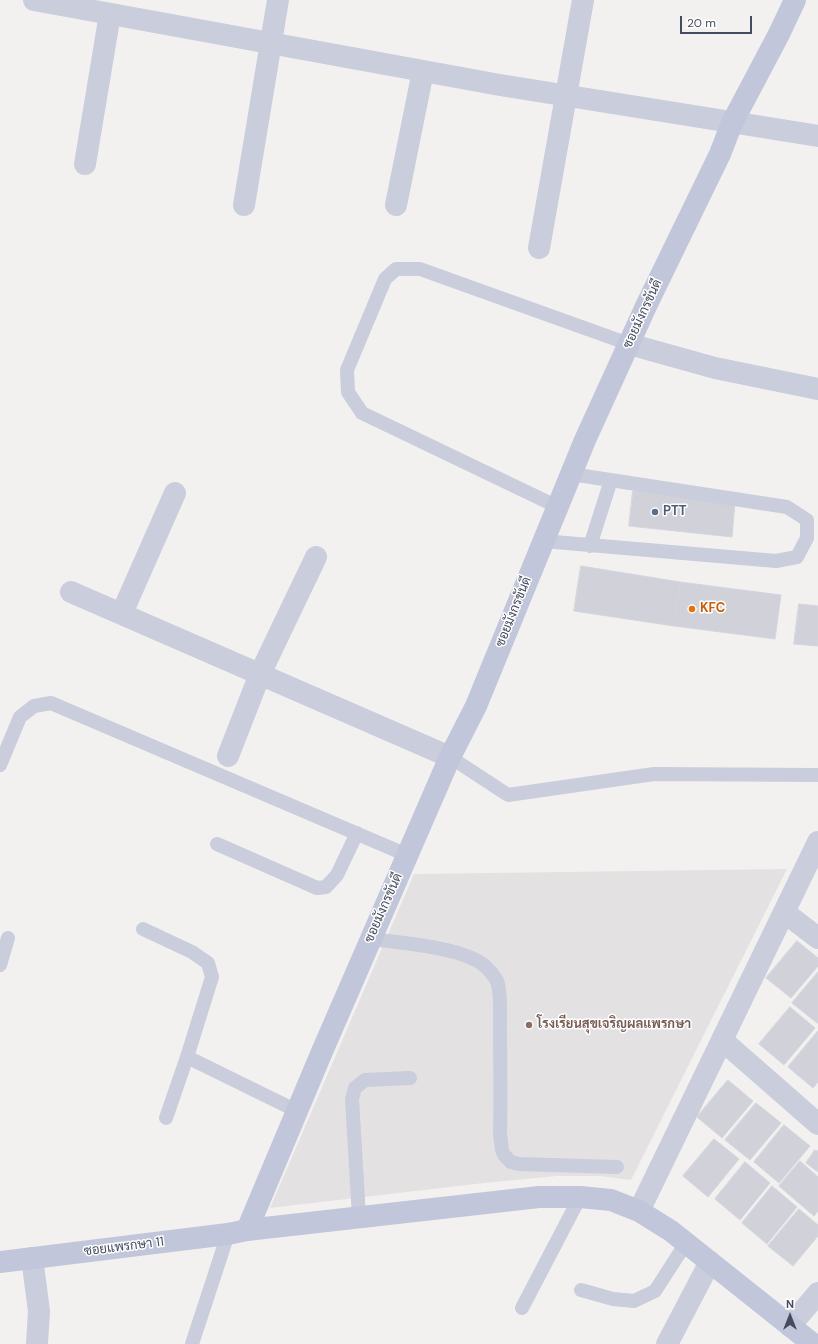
<!DOCTYPE html>
<meta charset="utf-8">
<style>
body{margin:0}
#map{position:relative;width:818px;height:1344px;overflow:hidden;background:#f3f1f0;font-family:"DM Sans",sans-serif}
canvas{display:block}
.north{position:absolute;left:770px;top:1296px;width:40px;height:40px;-webkit-text-stroke:3px #fff;paint-order:stroke;rotate:0deg;font-size:11px;font-weight:700;line-height:16px;text-align:center;color:#464c60}
.north::after{content:'';display:block;margin:auto;width:14px;height:18px;background:#464c60;clip-path:polygon(50% 0,100% 100%,50% 72%,0 100%)}
.scale{position:absolute;left:680px;top:16px;width:72px;height:18px;box-sizing:border-box;border:2px solid #464c60;border-top:0;padding-left:5px;font-size:12px;line-height:14px;white-space:nowrap;color:#464c60;-webkit-text-stroke:3px #fff;paint-order:stroke}
</style>
<div id="map">
<canvas width="818" height="1344"></canvas>
<div class="north">N</div>
<div class="scale">20 m</div>
</div>
<script>
const context = document.querySelector('canvas').getContext('2d');
context.lineJoin = 'round';
function fill(path, color) { context.fillStyle = color; context.fill(path, 'evenodd'); }
function strokePath(path, color, width, dash) { context.strokeStyle = color; context.lineWidth = width; context.lineCap = dash ? 'butt' : 'round'; context.setLineDash(dash || []); context.stroke(path); }
function drawText(font, color, halo, rows, align = 'center') {
  context.font = font + ' "DM Sans",Sarabun,sans-serif'; context.lineWidth = 3; context.setLineDash([]); context.textBaseline = 'middle'; context.strokeStyle = halo; context.fillStyle = color; for (const [text, x, y, turn = 0] of rows) {
    context.save(); context.translate(x, y); context.rotate((+turn || 0) * Math.PI / 180); context.textAlign = isNaN(turn) ? turn : align; if (halo) context.strokeText(text, 0, 0); context.fillText(text, 0, 0); context.restore();
  }
}
const education = new Path2D(`
 M787,869L631,1180L600,1176H557L484,1183L270,1208L414,874Z`);
const building = new Path2D(`
 M633,491L735,502L732,537L629,526Z
 M581,566L680,582L674,626L574,611Z
 M680,582L781,595L775,639L674,626Z
 M799,604L818,606V646L794,644Z
 M797,941L818,958V966L791,998L766,978Z
 M818,972V1023H817L792,1003Z
 M790,1007L815,1028L784,1065L759,1044Z
 M818,1031V1082L813,1088L788,1067Z
 M728,1080L753,1101L722,1138L697,1117Z
 M756,1103L781,1123L750,1160L725,1140Z
 M784,1125L810,1146L779,1183L754,1162Z
 M714,1139L739,1159L708,1197L683,1176Z
 M815,1150L818,1151V1172L806,1163Z
 M800,1161L818,1177V1211L814,1216L779,1186Z
 M745,1162L770,1183L740,1220L715,1199Z
 M772,1186L797,1207L767,1244L742,1223Z
 M799,1209L818,1225V1236L793,1266L768,1246Z`);
const lane = new Path2D(`
 M558,507L362,413L348,392L347,370L385,279L396,269H420L629,344
 M543,541L776,561L797,557L807,538V520L787,507L571,474
 M590,546L611,480
 M450,757L508,795L654,774L818,775
 M0,765L20,717L34,706L51,703L407,855
 M217,844L317,888L326,887L337,875L357,833
 M143,929L192,952L208,963L212,977L187,1057L166,1118
 M371,939C402,943 456,947 481,963C487,967 494,975 497,981C501,992 500,1012 500,1024C500,1061 501,1097 500,1134L502,1150L504,1155L511,1162L519,1164L617,1167
 M0,965L8,938
 M187,1057L297,1111
 M359,1217L352,1099L355,1088L365,1080L410,1078
 M581,1290L613,1299L634,1301L655,1291L686,1243
 M522,1308L580,1197
 M192,1344L228,1234`);
const street = new Path2D(`
 M34,0L500,85L818,136
 M85,164L110,14
 M244,205L278,0
 M396,205L423,71
 M539,248L583,0
 M629,344L715,368L818,389
 M71,592L450,757
 M122,613L175,493
 M228,756L260,674L316,557
 M784,912L818,938
 M722,1040L818,1124
 M639,1211L818,842
 M32,1258L39,1311L37,1344
 M790,1326L818,1293
 M667,1344L710,1262`);
const secondary = new Path2D(`
 M247,1230L321,1054L450,757L476,706L585,440L647,304L720,154L732,123L779,34L795,0
 M0,1262L228,1234L247,1230L539,1197H580L611,1200L639,1211L671,1231L813,1344`);
const markers = [
 [655,512,4,"#5c6f8a"],
 [692,609,4,"#e8710a"],
 [529,1025,4,"#8d6e63"]
];
const streetNames = [
 ["ซอยมังกรขันดี",643,314,-65],
 ["ซอยมังกรขันดี",514,612,-68],
 ["ซอยมังกรขันดี",384,908,-66],
 ["ซอยแพรกษา 11",124,1247,-7]
];
const serviceNames = [
 ["PTT",663,512]
];
const foodNames = [
 ["KFC",700,609]
];
const educationNames = [
 ["โรงเรียนสุขเจริญผลแพรกษา",537,1025]
];
fill(education, '#e4e1e2');
fill(building, '#d0d1d9');
strokePath(building, '#d4d4dd', 1);
strokePath(lane, '#c9cddc', 14);
strokePath(street, '#c9cddc', 22);
strokePath(secondary, '#c1c6db', 22);
for (const [x, y, r, color] of markers) { const dot = new Path2D(); dot.arc(x, y, r, 0, 2 * Math.PI); context.fillStyle = color; context.fill(dot); strokePath(dot, '#fff', 1.5); }
drawText('13px', '#464c60', '#fff', streetNames);
drawText('bold 13px', '#4e5e75', '#fff', serviceNames, 'left');
drawText('bold 13px', '#c56008', '#fff', foodNames, 'left');
drawText('bold 13px', '#785e54', '#fff', educationNames, 'left');
</script>
